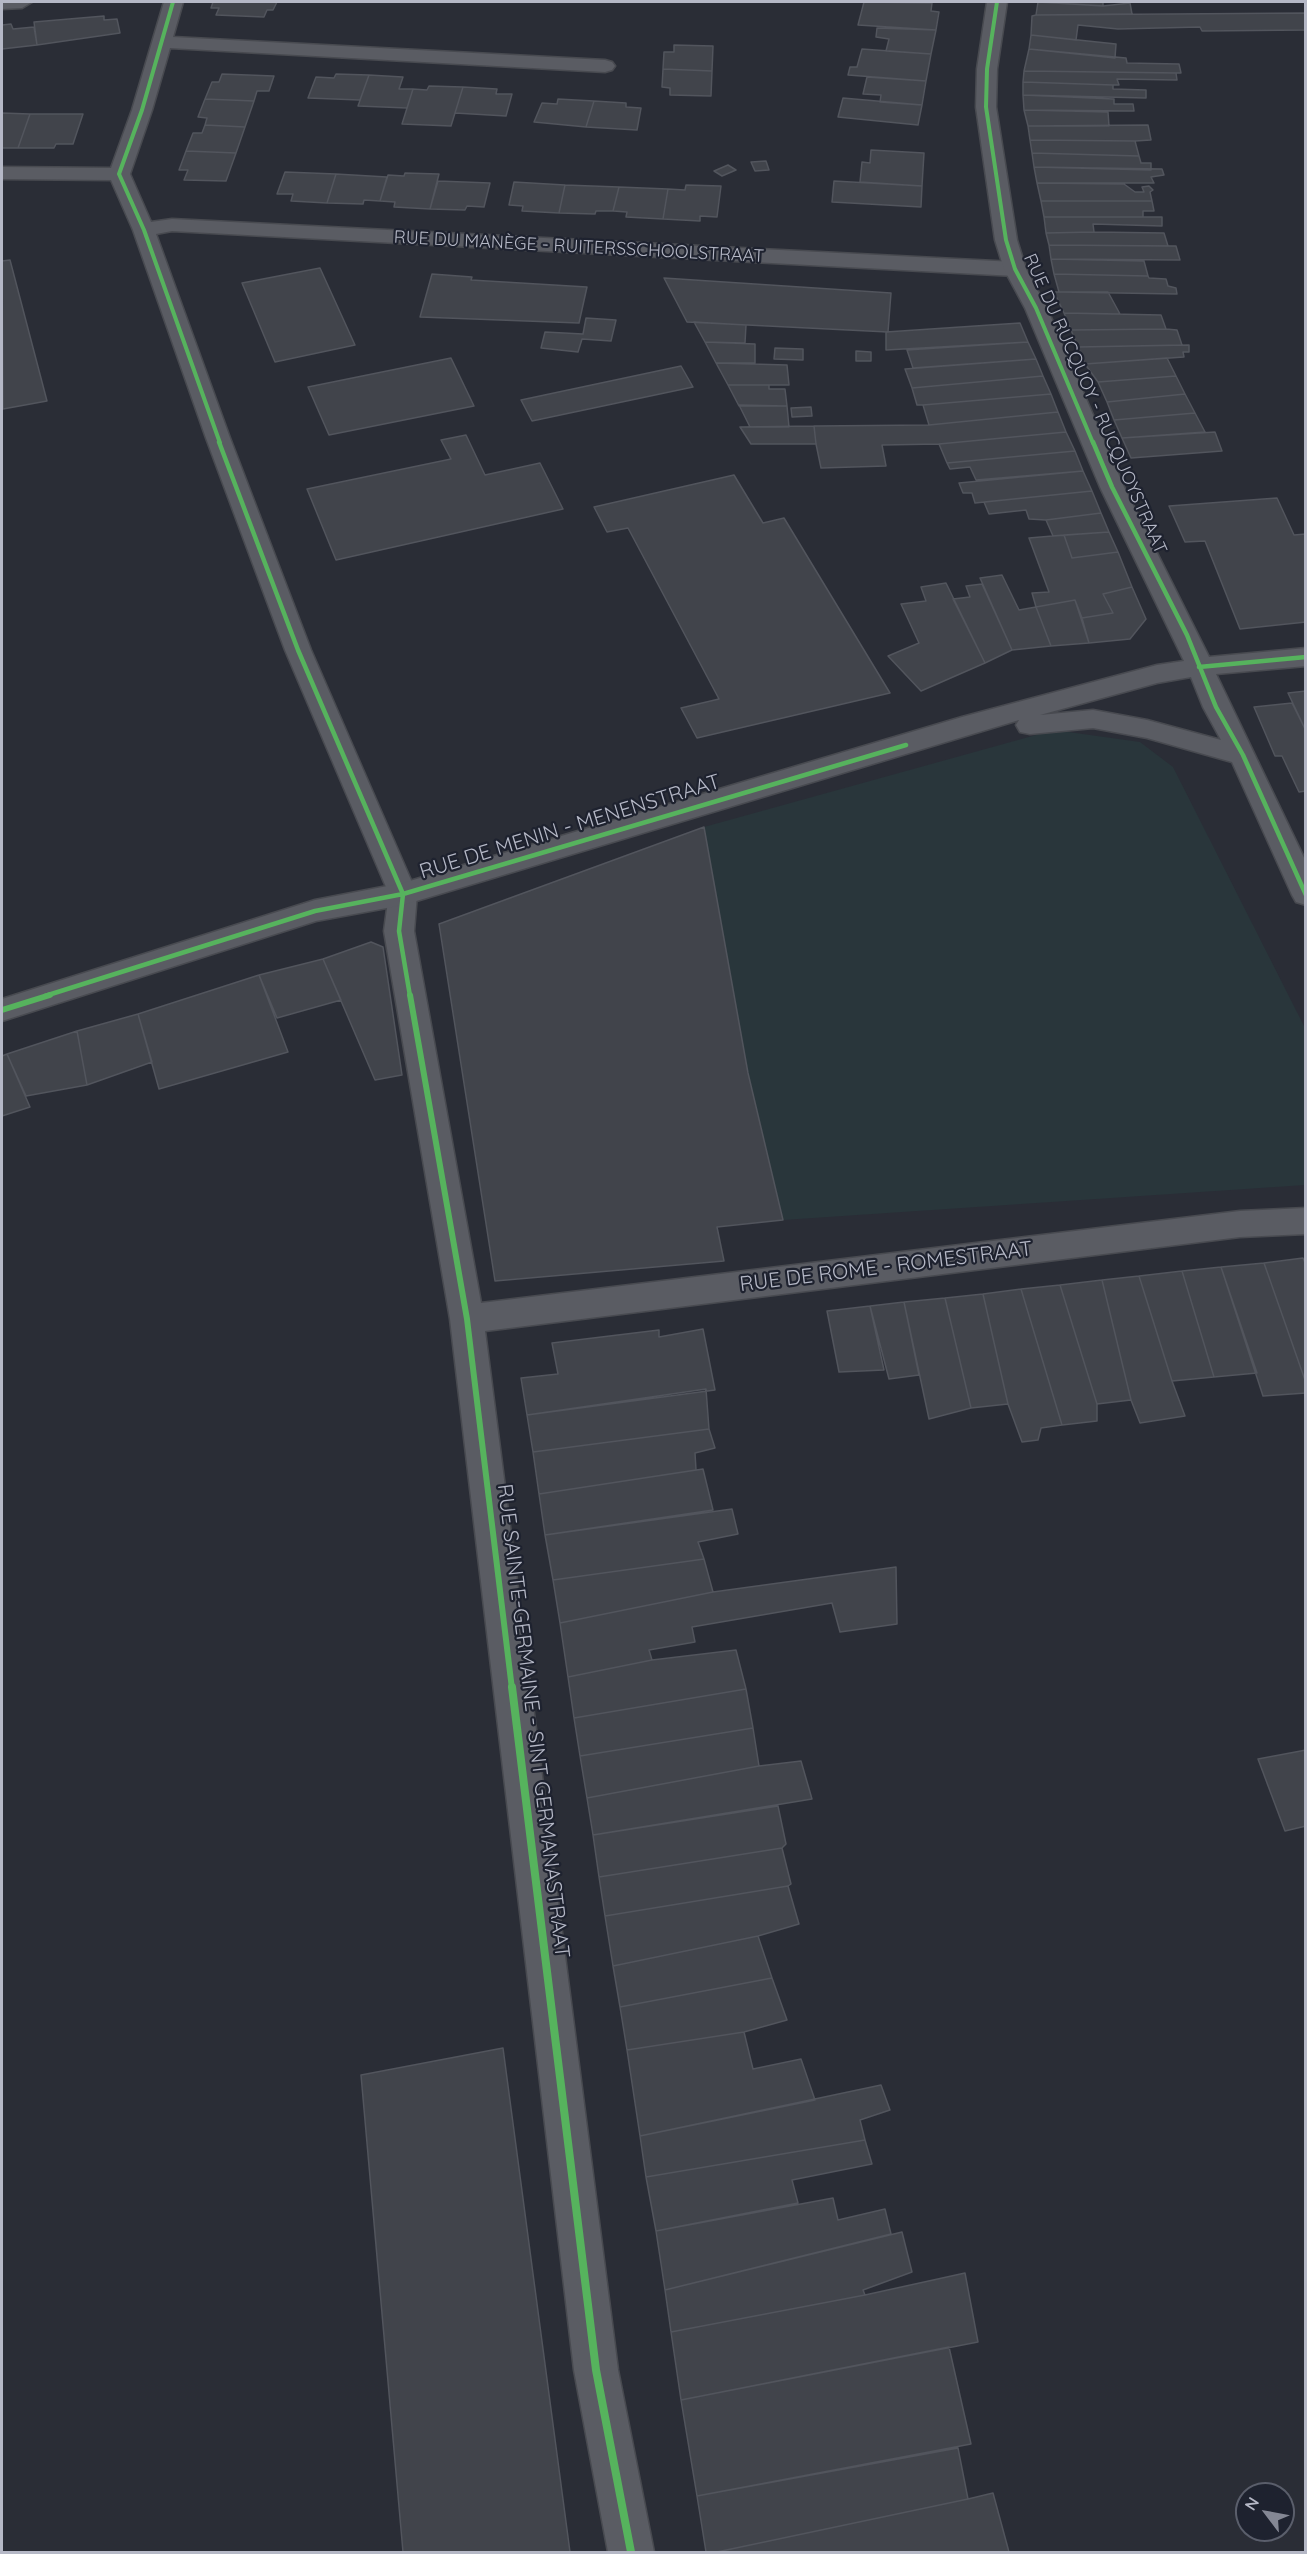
<!DOCTYPE html>
<meta charset="utf-8">
<style>
body{margin:0}
#map{position:relative;width:1307px;height:2554px;overflow:hidden;background:#2a2d36;font-family:Quicksand,sans-serif}
canvas{display:block}
.frame{position:absolute;inset:0;border:3px solid #b5b8c6;pointer-events:none}
.north{position:absolute;left:1235px;top:2482px;width:60px;height:60px;box-sizing:border-box;background:#1e222f;border:2px solid #5a5e6b;border-radius:50%;rotate:302deg;font-size:16px;font-weight:700;line-height:24px;text-align:center;color:#b5b8c6}
.north::after{content:'';display:block;margin:auto;width:21px;height:27px;background:#848794;clip-path:polygon(50% 0,100% 100%,50% 72%,0 100%)}
</style>
<div id="map">
<canvas width="1307" height="2554"></canvas>
<div class="frame"></div>
<div class="north">N</div>
</div>
<script>
const context = document.querySelector('canvas').getContext('2d');
context.lineJoin = 'round';
function fill(path, color) { context.fillStyle = color; context.fill(path, 'evenodd'); }
function strokePath(path, color, width, dash) { context.strokeStyle = color; context.lineWidth = width; context.lineCap = dash ? 'butt' : 'round'; context.setLineDash(dash || []); context.stroke(path); }
function drawText(font, color, halo, rows, align = 'center') {
  context.font = font + ' Quicksand,sans-serif'; context.lineWidth = 4.5; context.setLineDash([]); context.textBaseline = 'middle'; context.strokeStyle = halo; context.fillStyle = color; for (const [text, x, y, turn = 0] of rows) {
    context.save(); context.translate(x, y); context.rotate((+turn || 0) * Math.PI / 180); context.textAlign = isNaN(turn) ? turn : align; if (halo) context.strokeText(text, 0, 0); context.fillText(text, 0, 0); context.restore();
  }
}
const green = new Path2D(`
 M1054,730L1140,742L1173,767L1305,1028V1185L783,1220L748,1073L704,827Z`);
const building = new Path2D(`
 M213,2H277L273,10H267L264,17L216,15L219,8H211Z
 M864,2L932,3L931,11L939,12L936,30L858,25Z
 M1038,2L1103,6L1130,3L1132,14L1036,15Z
 M1042,2H1103V6Z
 M1306,13V30L1202,31L1200,27L1118,29L1078,25L1076,40L1031,35L1032,16L1036,15Z
 M104,16V20L117,19L120,33L37,45L34,22Z
 M11,24L13,29L34,27L37,45L2,49V25Z
 M877,28L936,30L931,54L886,51L889,39L876,37Z
 M1031,35L1116,44L1115,58L1029,49Z
 M674,45L713,46L712,71L663,69L664,52H674Z
 M862,49L931,54L926,81L848,75L850,67H857Z
 M1029,49L1126,58L1127,63L1179,64L1181,73L1024,71Z
 M663,69L712,71L711,96L670,95V88L662,87Z
 M1024,71L1176,73L1177,80L1117,79L1119,85H1113L1023,82Z
 M222,74L274,76L269,91H257L254,101L205,99L212,82H219Z
 M336,74L369,75L360,100L308,98L316,77L334,78Z
 M369,75L403,77L399,89H413L407,108L358,106Z
 M867,77L926,81L922,105L880,102L881,95L863,94Z
 M1023,82L1113,85V89L1146,90V98L1023,95Z
 M429,86L463,87L451,126L402,124L413,89L427,90Z
 M463,87L497,89L496,94H512L506,116L455,113Z
 M1023,95L1114,99V104H1133L1134,111L1024,110Z
 M843,98L922,105L918,125L838,117Z
 M205,99L254,101L245,127L205,125L207,118L198,117Z
 M558,99L594,101L586,127L534,122L542,103L557,104Z
 M594,101L626,103V107L641,108L637,130L586,127Z
 M1024,110L1108,112L1109,126H1028Z
 M2,113L30,114L18,148H2Z
 M30,114H83L73,144H56L54,148H18Z
 M205,125L245,127L236,153L186,151L193,133H202Z
 M1148,125L1151,140L1135,141L1030,140L1028,126Z
 M1030,140L1135,141L1139,156L1032,153Z
 M871,150L924,153L922,186L860,182L862,162L870,163Z
 M186,151L236,153L226,181L184,180L188,170H179Z
 M1032,153L1139,156L1141,163H1151V170L1034,167Z
 M766,161L769,170L755,171L751,162Z
 M728,165L736,170L722,176L714,171Z
 M1034,167L1162,169L1164,175L1151,177L1154,183H1037Z
 M285,172L336,174L327,203L291,201L293,194H277Z
 M405,173L439,174L430,209L394,207L395,202L380,201L388,175L404,176Z
 M336,174L387,177L380,201L364,200L363,204L327,203Z
 M438,181L490,183L484,207L467,206L465,210L430,209Z
 M834,181L922,186L921,207L832,202Z
 M514,182L565,185L559,213L522,211L523,206L509,205Z
 M1037,183L1124,184L1135,192H1144L1142,187L1149,186L1153,190L1150,192L1152,201H1041Z
 M565,185L619,187L613,211H596L595,214L559,213Z
 M686,185L721,186L717,217L700,216V221L663,219L668,189L685,190Z
 M619,187L668,189L663,219L626,217L627,212L613,211Z
 M1041,201H1152L1154,211H1143V217H1044Z
 M1044,217H1162V226L1093,224L1094,232L1046,233Z
 M1094,232L1164,233L1168,246L1049,245L1046,233Z
 M1049,245L1176,246L1180,260L1051,259Z
 M1051,259L1144,261L1148,276L1054,274Z
 M10,260L47,401L3,409L2,261Z
 M320,268L355,345L275,362L242,283Z
 M432,274L472,277L471,280L587,287L579,323L420,317Z
 M1054,274L1148,276L1149,278L1166,279L1168,286L1176,288L1177,294L1059,292Z
 M664,278L891,293L888,332L687,322Z
 M1054,292H1108L1120,314L1064,313Z
 M1064,313L1161,315L1166,329L1071,330Z
 M586,318L616,320L611,341L582,339L578,352L541,348L545,332L583,334Z
 M694,322L746,325L745,343L705,342Z
 M1020,323L1028,342L886,350V332Z
 M1166,329L1177,330L1182,345L1078,347L1071,330Z
 M705,342L755,344V363H716Z
 M1028,342L1036,359L913,368L907,350Z
 M1189,345V352H1183L1184,357L1085,364L1078,347Z
 M775,348L803,349V360L774,359Z
 M856,351L871,352V361H856Z
 M451,358L474,406L329,435L308,387Z
 M1167,358L1176,376L1098,382L1085,364Z
 M1036,359L1043,376L912,388L905,369Z
 M716,363L787,365L789,385H728Z
 M681,366L693,387L532,421L521,400Z
 M1043,376L1051,394L923,405H917L912,388Z
 M1176,376L1185,394L1107,402L1098,382Z
 M728,385H769V389H785L787,406H739Z
 M1051,394L1058,412L929,425L923,405Z
 M1185,394L1195,413L1114,420L1107,402Z
 M739,405L787,406L789,427H750Z
 M811,407L812,416L792,417L791,408Z
 M1058,412L1066,432L939,444L882,445L886,466L821,468L816,444L814,426L929,425Z
 M1195,413L1205,432L1122,438L1114,420Z
 M814,426L816,444H751L740,427Z
 M1066,432L1075,451L947,463L939,444Z
 M1215,432L1222,451L1131,458L1122,438Z
 M466,435L485,475L540,463L563,509L336,560L307,489L451,459L441,440Z
 M1075,451L1083,471L976,480L970,467L950,469L947,463Z
 M1083,471L1092,491L975,503L972,493H963L959,483Z
 M734,475L763,523L784,518L890,693L697,738L681,708L719,699L628,528L607,532L594,507Z
 M1092,491L1101,513L1046,520L1029,519L1026,510L989,514L984,502Z
 M1277,498L1294,535L1306,534V622L1240,629L1205,541L1185,542L1169,506Z
 M1101,513L1109,532L1053,536L1046,520Z
 M1109,532L1118,552L1072,558L1064,535Z
 M1064,535L1072,558L1118,552L1132,587L1103,594L1113,613L1082,618L1075,600L1036,607L1032,593L1049,592L1029,538Z
 M1002,575L1019,610L1036,607L1051,646L1012,650L980,578Z
 M946,583L985,663L921,691L888,656L919,643L901,604L926,601L921,587Z
 M982,584L1012,650L985,663L953,599L970,597L966,586Z
 M1132,587L1146,619L1130,639L1089,643L1082,618L1113,613L1103,594Z
 M1075,600L1089,643L1051,646L1036,607Z
 M1306,691V731L1288,693Z
 M1292,703L1306,731V791L1299,792L1282,756H1275L1254,707Z
 M704,827L748,1073L783,1220L717,1227L724,1261L495,1281L439,924Z
 M371,942L383,947L402,1075L375,1080L323,959Z
 M323,959L341,1000L277,1018L259,975Z
 M259,975L288,1052L159,1089L138,1014Z
 M138,1014L152,1062L87,1085L77,1031Z
 M77,1031L87,1085L26,1096L7,1054Z
 M7,1054L30,1107L2,1116V1056Z
 M1303,1258L1306,1265V1383L1264,1263Z
 M1264,1263L1306,1383V1393L1263,1396L1221,1267Z
 M1221,1267L1257,1373L1214,1377L1182,1271Z
 M1182,1271L1214,1377L1172,1381L1139,1276Z
 M1139,1276L1172,1381L1185,1416L1140,1423L1131,1400L1102,1280Z
 M1102,1280L1131,1400L1097,1404L1060,1285Z
 M1060,1285L1097,1404V1421L1062,1425L1021,1289Z
 M1021,1289L1062,1425L1041,1428L1038,1440L1022,1442L1008,1404L983,1294Z
 M983,1294L1008,1404L971,1408L945,1298Z
 M945,1298L971,1408L929,1419L904,1302Z
 M904,1302L919,1375L889,1379L870,1306Z
 M870,1306L884,1370L839,1372L827,1311Z
 M703,1329L715,1390L527,1415L521,1378L558,1374L552,1343L659,1330V1337Z
 M706,1389L709,1429L533,1452L527,1415Z
 M709,1429L715,1448L695,1453L696,1470L539,1494L533,1452Z
 M703,1469L713,1510L545,1535L539,1494Z
 M732,1509L738,1534L698,1542L704,1559L553,1580L545,1535Z
 M704,1559L713,1592L560,1623L553,1580Z
 M896,1567L897,1624L840,1632L832,1603L692,1627L695,1642L649,1650L652,1660L568,1677L560,1623L713,1592Z
 M736,1650L746,1689L574,1718L568,1677L652,1660Z
 M746,1689L753,1728L580,1756L574,1718Z
 M753,1728L759,1766L587,1798L580,1756Z
 M1306,1750V1826L1285,1831L1258,1759Z
 M801,1761L812,1799L593,1835L587,1798L759,1766Z
 M778,1806L786,1844L782,1848L599,1877L593,1835Z
 M782,1848L791,1884L788,1886L605,1916L599,1877Z
 M788,1886L799,1924L758,1936L613,1966L605,1916Z
 M758,1936L772,1978L620,2007L613,1966Z
 M772,1978L787,2020L744,2032L627,2050L620,2007Z
 M744,2032L753,2069L801,2059L815,2100L640,2136L627,2050Z
 M503,2048L570,2552H403L361,2075Z
 M881,2085L890,2110L860,2120L865,2140L646,2177L640,2136Z
 M865,2140L872,2164L792,2180L798,2203L656,2231L646,2177Z
 M833,2198L838,2220L885,2209L891,2234L665,2290L656,2231Z
 M902,2232L912,2272L863,2290L865,2295L671,2332L665,2290Z
 M965,2273L978,2342L681,2400L671,2332L865,2295Z
 M949,2347L971,2444L697,2496L681,2400Z
 M958,2448L968,2499L717,2552H706L697,2496Z
 M993,2493L1009,2552H717L968,2499Z`);
const minor = new Path2D(`
 M2,2H32L22,8L2,9Z
 M164,2H183L173,37L605,60L612,62L615,66L612,70L605,72L170,48L152,110L130,174L151,222L172,219L1015,262L1023,264L1026,269L1023,274L1015,276L172,231L156,234L230,438L311,650L417,894L414,931L481,1303L1240,1211L1306,1208V1234L1240,1237L485,1331L618,2370L654,2552H608L574,2370L450,1319L384,931L389,894L285,650L206,438L133,230L111,180L2,179V167L111,168L132,110Z`);
const tertiary = new Path2D(`
 M987,2H1007L997,69L996,107L1017,240L1026,269L1047,308L1124,487L1209,657L1306,648V666L1216,674L1306,862V905L1296,902L1292,895L1232,762L1147,738L1093,728L1030,734L1020,732L1016,725L1019,720L403,905L316,921L2,1021V999L315,900L403,883L962,717L1157,665L1184,661L1100,487L1025,308L1004,269L995,240L976,107L977,69ZM1191,677L1203,707L1221,740L1147,720L1093,710L1040,715L1157,683Z`);
const cyclewayFar3 = new Path2D(`
 M173,2L142,110L119,174L144,230L220,443
 M997,2L987,69L986,107L1006,240L1015,269L1036,308L1093,443`);
const cyclewayFar2 = new Path2D(`
 M219,442L298,650L403,894L399,931L410,996
 M1093,442L1112,487L1187,635L1216,707L1243,755L1306,895
 M1199,667L1306,657
 M45,996L315,911L403,894L906,745`);
const cyclewayFar1 = new Path2D(`
 M410,995L467,1319L512,1689
 M2,1010L50,995`);
const cycleway = new Path2D(`
 M512,1687L596,2370L631,2552`);
const farStreetnames = [
 ["RUE DU MANÈGE - RUITERSSCHOOLSTRAAT",579,247,3],
 ["RUE DU RUCQUOY - RUCQUOYSTRAAT",1095,404,66]
];
const streetNames = [
 ["RUE DE MENIN - MENENSTRAAT",570,827,-17],
 ["RUE DE ROME - ROMESTRAAT",886,1267,-7],
 ["RUE SAINTE-GERMAINE - SINT GERMANASTRAAT",533,1721,83]
];
fill(green, '#29363b');
fill(building, '#41444b');
strokePath(building, '#52555d', 1.5);
strokePath(minor, '#484a50', 3);
strokePath(tertiary, '#484a50', 3);
fill(minor, '#5a5c63');
fill(tertiary, '#5a5c63');
strokePath(cyclewayFar3, '#56b35d', 4);
strokePath(cyclewayFar2, '#56b35d', 4.5);
strokePath(cyclewayFar1, '#56b35d', 6);
strokePath(cycleway, '#56b35d', 8);
drawText('18px', '#b5b8c6', '#1e222f', farStreetnames);
drawText('21px', '#b5b8c6', '#1e222f', streetNames);
</script>
